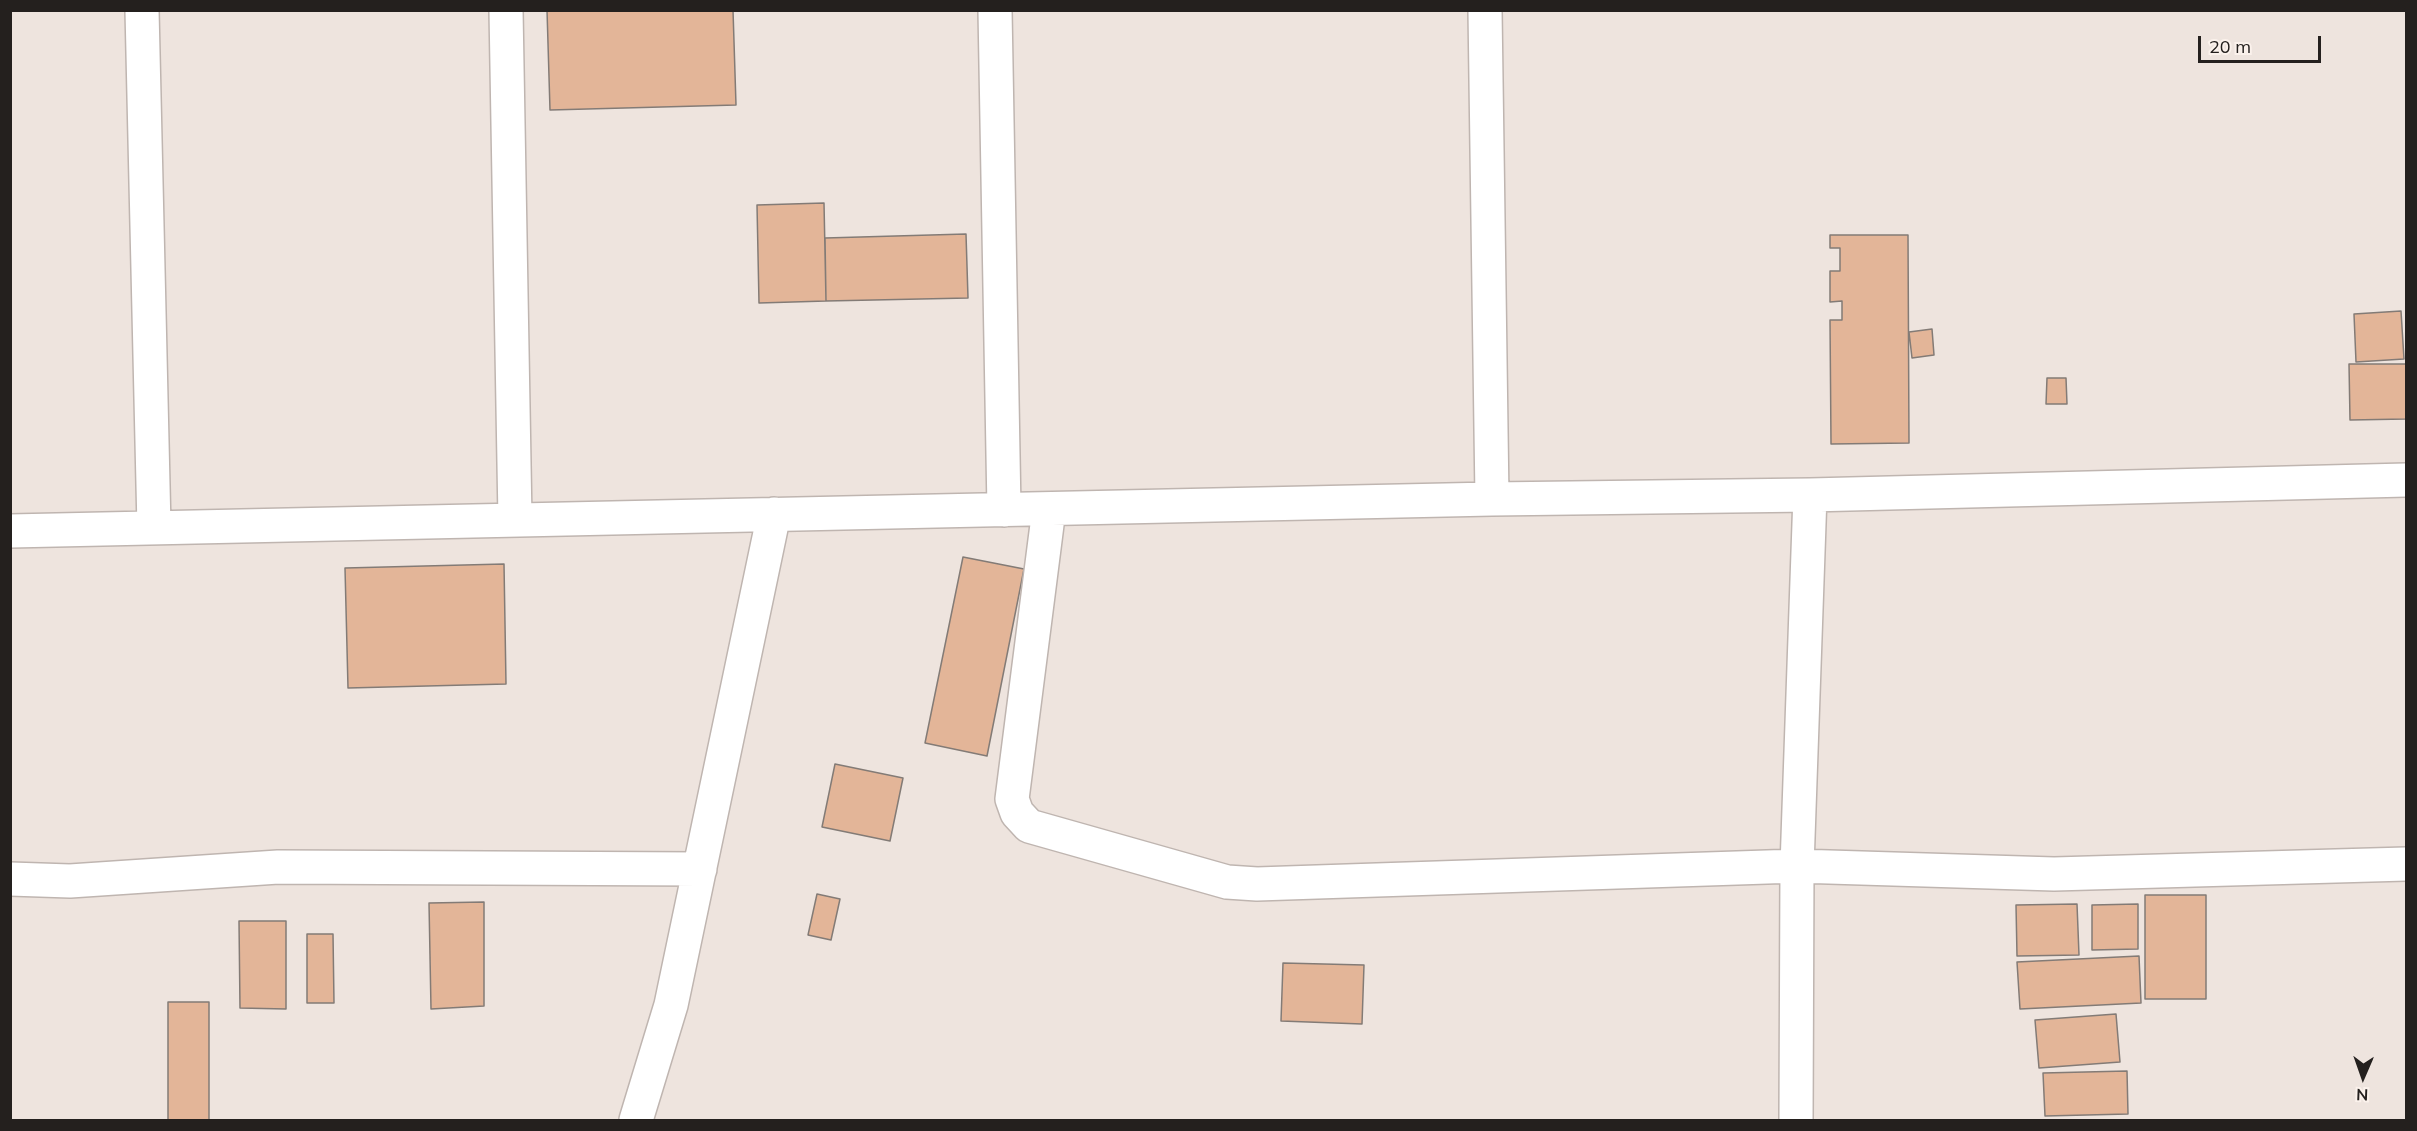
<!DOCTYPE html>
<style>
body{margin:0}
#map{position:relative;width:2417px;height:1131px;overflow:hidden;background:#eee4de;font-family:Mulish,sans-serif}
canvas{display:block}
.frame{position:absolute;inset:0;border:12px solid #24201e;pointer-events:none}
.north{position:absolute;left:2333px;top:1047px;width:60px;height:60px;-webkit-text-stroke:4px #fbf2ec;paint-order:stroke;rotate:182deg;font-size:16px;font-weight:700;line-height:24px;text-align:center;color:#24201e}
.north::after{content:'';display:block;margin:auto;width:21px;height:27px;background:#24201e;clip-path:polygon(50% 0,100% 100%,50% 72%,0 100%)}
.scale{position:absolute;left:2198px;top:36px;width:123px;height:27px;box-sizing:border-box;border:3px solid #24201e;border-top:0;padding-left:8px;font-size:18px;line-height:21px;white-space:nowrap;color:#24201e;-webkit-text-stroke:4px #fbf2ec;paint-order:stroke}
</style>
<div id="map">
<canvas width="2417" height="1131"></canvas>
<div class="frame"></div>
<div class="north">N</div>
<div class="scale">20 m</div>
</div>
<script>
const context = document.querySelector('canvas').getContext('2d');
context.lineJoin = 'round';
function fill(path, color) { context.fillStyle = color; context.fill(path, 'evenodd'); }
function strokePath(path, color, width, dash) { context.strokeStyle = color; context.lineWidth = width; context.lineCap = dash ? 'butt' : 'round'; context.setLineDash(dash || []); context.stroke(path); }
const building = new Path2D(`
 M547,10H733L736,105L550,110Z
 M824,203L826,301L759,303L757,205Z
 M966,234L968,298L826,301L825,238Z
 M1830,235H1908L1909,443L1831,444L1830,320H1842V301L1830,302V271H1840V248H1830Z
 M2401,311L2404,359L2356,362L2354,314Z
 M1932,329L1934,355L1912,358L1909,332Z
 M2349,364H2406V419L2350,420Z
 M2047,378H2066L2067,404H2046Z
 M963,557L1024,569L987,756L925,743Z
 M504,564L506,684L348,688L345,568Z
 M835,764L903,778L890,841L822,827Z
 M817,894L840,899L831,940L808,935Z
 M2145,895H2206V999H2145Z
 M484,902V1006L431,1009L429,903Z
 M2077,904L2079,955L2017,956L2016,905Z
 M2138,904V949L2092,950V905Z
 M239,921H286V1009L240,1008Z
 M307,934H333L334,1003H307Z
 M2139,956L2141,1003L2020,1009L2017,962Z
 M1283,963L1364,965L1362,1024L1281,1021Z
 M168,1002H209V1120H168Z
 M2116,1014L2120,1062L2039,1068L2035,1020Z
 M2127,1071L2128,1114L2045,1116L2043,1073Z`);
const street = new Path2D(`
 M142,10L154,528
 M506,10L515,520
 M995,10L1004,510
 M1485,10L1492,499
 M1049,509L1012,799L1017,813L1029,826L1227,882L1257,884L1797,866L2054,874L2406,864
 M10,531L1492,499L1810,495L2406,480
 M10,879L70,881L278,867L700,869
 M636,1120L671,1005L774,514
 M1796,1120L1797,866L1810,495`);
fill(building, '#e3b598');
strokePath(building, '#837b76', 1.5);
strokePath(street, '#bfb5b0', 36);
strokePath(street, '#fff', 33);
</script>
